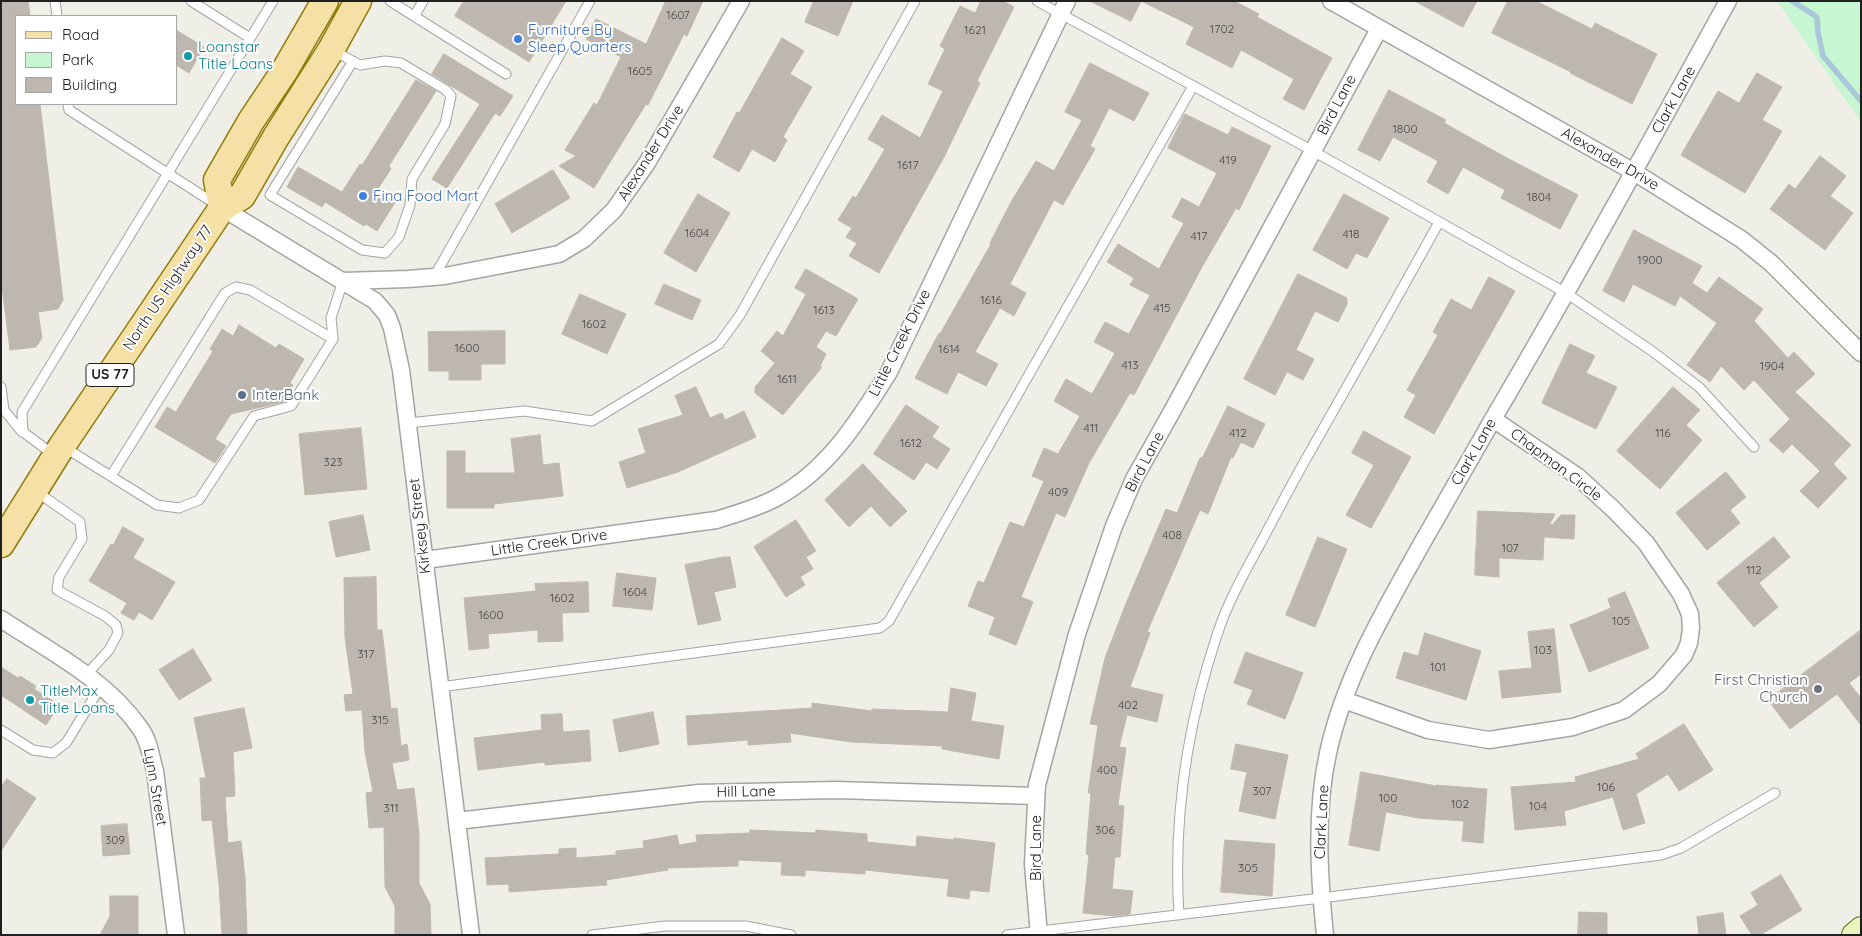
<!DOCTYPE html>
<style>
body{margin:0}
#map{position:relative;width:1862px;height:936px;overflow:hidden;background:#efeee7;font-family:Quicksand,sans-serif}
canvas{display:block}
.frame{position:absolute;inset:0;border:2px solid #202020;pointer-events:none}
.legend{position:absolute;left:15px;top:15px;width:162px;height:90px;box-sizing:border-box;background:#fff;border:1px solid #a6a6a6;margin:0;padding:6px 9px;list-style:none;font-size:15px;color:#202020}
.legend li{display:flex;align-items:center;gap:10px;height:25px}
.legend b{width:25px;border:1px solid #a6a6a6}
</style>
<div id="map">
<canvas width="1862" height="936"></canvas>
<div class="frame"></div>
<ul class="legend">
<li><b style="height:6px;background:#f5e1a6"></b>Road</li>
<li><b style="height:14px;background:#c7f6d3"></b>Park</li>
<li><b style="height:14px;background:#bdb7b0"></b>Building</li>
</ul>
</div>
<script>
const context = document.querySelector('canvas').getContext('2d');
context.lineJoin = 'round';
function fill(path, color) { context.fillStyle = color; context.fill(path, 'evenodd'); }
function strokePath(path, color, width, dash) { context.strokeStyle = color; context.lineWidth = width; context.lineCap = dash ? 'butt' : 'round'; context.setLineDash(dash || []); context.stroke(path); }
function drawText(font, color, halo, rows, align = 'center') {
  context.font = font + ' Quicksand,sans-serif'; context.lineWidth = 4; context.setLineDash([]); context.textBaseline = 'middle'; context.strokeStyle = halo; context.fillStyle = color; for (const [text, x, y, turn = 0] of rows) {
    context.save(); context.translate(x, y); context.rotate((+turn || 0) * Math.PI / 180); context.textAlign = isNaN(turn) ? turn : align; if (halo) context.strokeText(text, 0, 0); context.fillText(text, 0, 0); context.restore();
  }
}
const park = new Path2D(`
 M1777,1H1861V122Z`);
const stream = new Path2D(`
 M1792,1L1817,17L1818,32L1823,56L1861,101`);
const building = new Path2D(`
 M1,1H28L30,16H16V104H40L63,300L58,309L38,312L42,338L36,347L10,350L1,278Z
 M464,1H566L529,62L455,16Z
 M666,1H703L687,36L684,34L648,105L646,104L594,188L559,166L576,156L565,150L594,103L597,105L621,57L586,39L596,19L646,44Z
 M814,1H853L838,36L805,22Z
 M981,1H1003L1014,7L977,81L980,83L943,159L879,273L849,256L857,243L846,237L852,228L838,220L853,196L856,198L885,149L868,139L882,115L920,138L943,91L928,84L945,49L940,46L960,6L975,13Z
 M1090,1H1234L1259,14L1257,17L1332,58L1304,110L1283,99L1294,79L1241,50L1232,68L1186,44L1194,27L1141,1L1131,21Z
 M1415,1H1477L1463,27Z
 M1508,1H1536L1592,29L1595,23L1657,54L1632,104L1570,73L1571,72L1492,33Z
 M176,30L204,47L189,73L176,65Z
 M782,38L804,51L790,74L812,87L783,137L787,140L775,162L752,149L739,172L713,157L737,112L739,113Z
 M444,54L513,96L500,116L495,113L447,188L432,179L480,104L432,74Z
 M1090,63L1149,93L1134,121L1109,108L1090,146L1095,149L1063,205L1054,200L1010,284L1026,293L1014,316L1000,308L975,352L998,364L986,386L958,372L947,394L915,378L939,333L940,334L991,244L990,243L1011,202L1036,161L1054,171L1082,120L1065,112Z
 M1757,73L1782,87L1762,120L1782,131L1745,193L1681,155L1718,91L1739,103Z
 M416,80L436,91L389,166L391,169L377,190L396,201L377,231L366,224L364,226L325,202L322,207L287,187L298,167L342,192L360,164L362,165Z
 M1389,90L1446,120L1444,123L1507,158L1578,195L1560,229L1501,198L1505,190L1463,167L1448,194L1427,182L1438,161L1393,137L1380,161L1358,150Z
 M1185,114L1228,135L1232,127L1271,146L1239,210L1236,208L1202,267L1134,395L1130,393L1089,463L1065,517L1056,513L1021,597L1033,602L1016,645L989,634L995,617L968,606L978,581L984,583L1010,522L1024,527L1044,481L1032,476L1044,448L1058,454L1080,416L1054,401L1066,379L1092,394L1115,353L1094,342L1105,322L1129,334L1150,295L1130,285L1134,278L1107,262L1118,244L1159,269L1184,223L1172,217L1182,198L1199,207L1217,173L1168,148Z
 M1820,156L1846,176L1830,196L1853,213L1825,250L1770,209L1789,184L1795,189Z
 M553,170L570,198L512,233L495,204Z
 M698,194L730,213L696,272L664,253Z
 M1344,194L1389,218L1367,258L1356,253L1347,269L1313,250Z
 M1634,230L1702,266L1692,283L1707,293L1719,277L1763,309L1754,321L1788,358L1794,352L1815,374L1795,392L1851,445L1833,464L1847,478L1818,508L1800,491L1820,471L1792,444L1783,453L1769,440L1790,419L1754,380L1744,390L1721,366L1710,382L1687,365L1717,323L1680,296L1675,306L1633,284L1624,302L1603,291Z
 M806,269L858,299L836,336L826,331L816,347L826,354L820,366L822,367L783,415L755,393V387L775,363L761,351L777,331L783,336L806,294L795,288Z
 M1298,274L1347,298V304L1338,322L1315,311L1296,350L1314,359L1303,380L1287,372L1275,395L1244,379Z
 M1489,277L1515,291L1434,434L1404,417L1416,395L1407,390L1438,335L1433,332L1451,299L1471,310Z
 M664,284L701,300L692,320L655,304Z
 M580,294L626,314L607,354L562,334Z
 M239,325L276,348L279,344L304,359L290,383L293,385L283,402L231,414L215,439L226,446L215,463L155,427L167,407L176,412L213,351L210,349L222,329L233,336Z
 M505,331V364H481V380H449V371H429L428,332Z
 M1570,344L1595,356L1586,373L1617,387L1596,429L1542,403Z
 M696,387L710,418L722,413L725,420L744,411L756,437L678,472L627,488L619,462L646,453L638,429L683,415L675,396Z
 M1673,387L1700,410L1686,425L1702,440L1660,489L1617,451Z
 M906,405L939,427L932,437L950,449L937,469L926,462L914,480L874,454Z
 M1228,406L1265,424L1253,448L1241,442L1233,458L1231,457L1208,514L1200,510L1147,632L1150,633L1130,687L1163,695L1157,722L1127,715L1119,747L1126,748L1118,805L1124,806L1120,857H1115L1112,889L1133,891L1130,914L1115,916L1083,913L1089,855L1086,854L1091,793H1088L1098,725L1090,724L1105,658L1125,606L1166,509L1177,513L1200,458H1202Z
 M361,428L367,489L305,495L299,434Z
 M1364,431L1411,457L1371,528L1346,515L1374,465L1352,453Z
 M540,435L543,465L559,463L563,496L494,504V508H447V451H465V473H515L511,439Z
 M863,464L907,511L890,527L871,506L849,527L825,500Z
 M1726,472L1746,497L1730,510L1740,523L1707,550L1676,513Z
 M1478,511L1555,514L1550,524L1552,525L1561,515H1575L1574,539L1544,537L1543,560L1499,558V577L1475,575Z
 M363,515L370,550L336,557L329,522Z
 M796,520L816,551L806,557L813,569L800,577L805,585L786,597L754,547Z
 M123,527L144,539L133,558L175,582L152,620L139,612L134,620L121,613L127,603L89,581L111,544L113,545Z
 M1318,537L1347,549L1315,627L1286,615Z
 M1774,537L1790,557L1759,583L1778,607L1754,627L1717,583Z
 M723,557H730L736,587L714,592L721,620L698,625L685,565Z
 M617,573L656,578L652,610L613,606Z
 M376,577L377,630H382L391,709L397,708L401,746L407,744L409,760L392,763L397,790L414,788L419,834V883L430,904L431,935H395V906L385,887L384,827L369,828L366,793L373,792L365,752L362,710L346,711L344,695L353,694L345,638L344,578Z
 M588,582L589,612L562,613L563,641L538,642V630L488,634L489,648L469,650L464,598L536,591L535,584Z
 M1625,592L1649,648L1589,672L1570,625L1611,608L1608,599Z
 M1554,629L1561,692L1502,698L1499,671L1532,668L1528,632Z
 M1861,630V674L1849,683L1861,698V725L1837,694L1790,729L1768,700Z
 M1425,633L1481,651L1466,700L1396,678L1404,652L1418,656Z
 M193,649L212,680L179,700L159,670Z
 M1246,652L1303,673L1285,719L1247,704L1253,690L1234,683Z
 M1,667L18,678L20,676L36,686L34,689L59,705L46,725L1,695Z
 M951,688L976,693L971,721L1004,726L999,759L942,749V746L851,742L790,733L791,742L748,745V740L688,745L686,716L812,708V703L872,711V709L948,712Z
 M244,708L252,748L233,752L235,796L225,797L228,843L241,841L245,878L247,935H222L219,884L212,820L202,821L200,778H206L194,718Z
 M653,712L659,744L619,752L613,720Z
 M562,714L563,732L589,730L591,761L545,765V762L478,770L474,738L542,730L541,715Z
 M1684,724L1713,770L1679,791L1668,774L1636,794L1645,823L1623,830L1613,797L1564,811L1566,825L1515,830L1511,787L1576,782L1575,777L1639,759L1636,754Z
 M1236,744L1288,755L1275,819L1239,811L1247,772L1231,769Z
 M1361,772L1436,786V785L1487,789L1483,843L1462,841L1464,821L1419,818L1386,812L1379,851L1349,845Z
 M7,779L36,798L1,851V787Z
 M127,824L130,854L103,856L101,826Z
 M750,830L816,833V830L867,834V842L916,847L917,836L954,840V838L995,843L989,892L970,890L969,899L947,896L949,879L865,870V874L805,870V876L781,875L782,862L738,860V866L667,868L668,870L606,880L607,885L509,892V884L487,885L485,858L559,854V849L576,848V858L616,855V851L644,848L643,841L677,835L679,845L697,842L696,835L750,833Z
 M1225,840L1275,844L1272,896L1221,892Z
 M1781,875L1802,910L1760,935H1752L1740,916L1758,905L1751,893Z
 M110,896H138V935H100L110,916Z
 M1579,912L1607,913V935H1578Z
 M1723,913L1726,935H1699L1697,917Z`);
const lane = new Path2D(`
 M55,1L57,16
 M191,1L250,38
 M390,1L506,74
 M1037,1L1313,151L1566,293L1652,351L1699,387L1754,447
 M415,15L423,1
 M334,51L360,65L385,61L401,63L446,90L451,96L445,124L412,179L410,205L399,237L385,253L362,250L270,195L353,61
 M68,104L69,110L217,205
 M434,277L590,1
 M1,387L4,410L22,432
 M408,423L524,411L592,421L719,344L740,315L915,1
 M64,447L157,505L179,508L199,500L254,416L291,406L333,339L331,318L343,281
 M54,455L23,432L22,412L273,1
 M111,476L225,293L236,287L250,290L333,339
 M37,492L80,522L82,539L59,577L57,590L105,616L116,625L118,633L109,650L86,675
 M440,687L880,628L889,621L1193,86
 M1,730L33,750L53,753L66,743L101,686
 M1179,915C1173,821 1187,725 1217,635C1227,604 1243,575 1259,546C1273,520 1287,493 1302,466C1348,385 1394,304 1439,222
 M592,935L665,926H746L791,935
 M1007,935L1321,898L1661,855L1681,848L1775,793`);
const street = new Path2D(`
 M1331,1L1634,172L1741,239L1771,263L1861,353
 M222,208L375,301L387,315L392,328L401,370L471,935
 M343,281L408,279L445,276L559,254L584,239L614,210L647,163L741,1
 M425,560L716,520C736,514 757,508 776,498C828,470 859,420 889,372L1067,1
 M1,619C49,651 106,679 140,728C149,740 151,757 155,771L176,935
 M1344,700L1428,730L1489,740L1573,727L1624,710L1659,684L1684,655L1689,643L1691,628L1690,614L1681,594L1646,543L1613,509L1577,476L1493,419
 M457,821L699,793L835,790L1036,796
 M1039,935L1033,864L1037,785L1077,634L1114,526L1134,479L1170,415L1379,29
 M1325,935C1319,876 1315,812 1328,753C1344,679 1384,611 1421,545C1445,503 1469,461 1493,419C1574,281 1651,141 1728,1`);
const secondary = new Path2D(`
 M1854,935L1861,929`);
const primary = new Path2D(`
 M222,208L217,180L251,121L285,70L325,1
 M1,544L62,446L222,208L242,196L276,137L331,50L358,1`);
const markers = [
 [518,39,5,"#3f7fe0"],
 [188,56,5,"#0f9aa8"],
 [363,196,5,"#3f7fe0"],
 [242,395,5,"#5c6f8a"],
 [1818,689,5,"#6b7280"],
 [30,700,5,"#0f9aa8"]
];
const numberNames = [
 ["1607",678,15],
 ["1702",1222,29],
 ["1621",975,30],
 ["1605",640,71],
 ["1800",1405,129],
 ["419",1228,160],
 ["1617",908,165],
 ["1804",1539,197],
 ["1604",697,233],
 ["418",1351,234],
 ["417",1199,236],
 ["1900",1650,260],
 ["1616",991,300],
 ["415",1162,308],
 ["1613",824,310],
 ["1602",594,324],
 ["1600",467,348],
 ["1614",949,349],
 ["413",1130,365],
 ["1904",1772,366],
 ["1611",787,379],
 ["411",1091,428],
 ["412",1238,433],
 ["116",1663,433],
 ["1612",911,443],
 ["323",333,462],
 ["409",1058,492],
 ["408",1172,535],
 ["107",1510,548],
 ["112",1754,570],
 ["1604",635,592],
 ["1602",562,598],
 ["1600",491,615],
 ["105",1621,621],
 ["103",1543,650],
 ["317",366,654],
 ["101",1438,667],
 ["402",1128,705],
 ["315",380,720],
 ["400",1107,770],
 ["106",1606,787],
 ["307",1262,791],
 ["100",1388,798],
 ["102",1460,804],
 ["104",1538,806],
 ["311",391,808],
 ["306",1105,830],
 ["309",115,840],
 ["305",1248,868]
];
const shields = [
 [110,375,48]
];
const shieldNames = [
 ["US 77",110,375]
];
const shopNames = [
 ["Furniture By",528,30],
 ["Sleep Quarters",528,47],
 ["Fina Food Mart",373,196]
];
const cultureNames = [
 ["Loanstar",198,47],
 ["Title Loans",198,64],
 ["TitleMax",40,691],
 ["Title Loans",40,708]
];
const streetNames = [
 ["Clark Lane",1674,100,-61],
 ["Bird Lane",1337,105,-62],
 ["Alexander Drive",651,153,-58],
 ["Alexander Drive",1610,159,30],
 ["North US Highway 77",168,288,-56],
 ["Little Creek Drive",900,343,-63],
 ["Clark Lane",1474,452,-60],
 ["Bird Lane",1145,462,-62],
 ["Chapman Circle",1556,465,37],
 ["Kirksey Street",420,526,-97],
 ["Little Creek Drive",549,543,-8],
 ["Lynn Street",155,787,80],
 ["Hill Lane",746,792,-1],
 ["Clark Lane",1322,822,-87],
 ["Bird Lane",1036,848,-90]
];
const serviceNames = [
 ["InterBank",252,395]
];
const worshipNames = [
 ["First Christian",1808,680],
 ["Church",1808,697]
];
fill(park, '#c7f6d3');
strokePath(stream, '#aac7da', 5.5);
fill(building, '#bdb7b0');
strokePath(building, '#c0b8aa', 1);
strokePath(lane, '#a4a4a4', 11);
strokePath(street, '#a4a4a4', 19);
strokePath(secondary, '#54700d', 26);
strokePath(primary, '#907b0b', 29);
strokePath(lane, '#fff', 9);
strokePath(street, '#fff', 16);
strokePath(secondary, '#e9f5bf', 24);
strokePath(primary, '#f5e1a6', 26);
for (const [x, y, r, color] of markers) { const dot = new Path2D(); dot.arc(x, y, r, 0, 2 * Math.PI); context.fillStyle = color; context.fill(dot); strokePath(dot, '#fff', 2); }
drawText('12px', '#474644', null, numberNames);
for (const [x, y, w] of shields) { const box = new Path2D(); box.roundRect(x - w / 2, y - 11.5, w, 23, 4); context.fillStyle = '#fff'; context.fill(box); strokePath(box, '#202020', 1); }
drawText('bold 14px', '#202020', null, shieldNames);
drawText('15px', '#366cbe', '#fff', shopNames, 'left');
drawText('15px', '#0d838f', '#fff', cultureNames, 'left');
drawText('15px', '#202020', '#fff', streetNames);
drawText('15px', '#4e5e75', '#fff', serviceNames, 'left');
drawText('15px', '#5b616d', '#fff', worshipNames, 'right');
</script>
